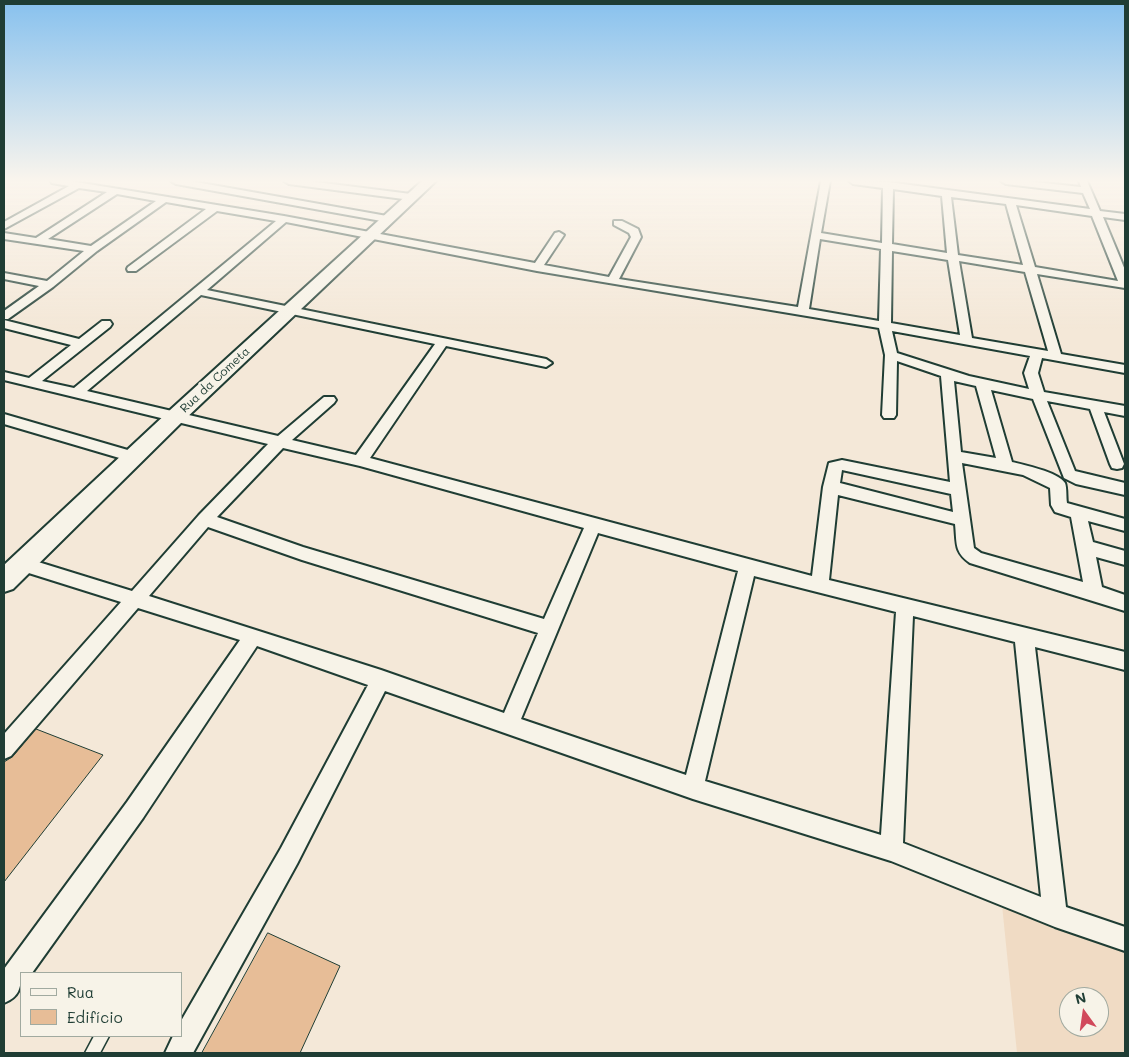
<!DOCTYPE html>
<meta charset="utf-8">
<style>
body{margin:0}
#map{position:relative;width:1129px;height:1057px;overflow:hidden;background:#f4e8d8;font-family:Mali,sans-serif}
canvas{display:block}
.frame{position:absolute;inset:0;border:5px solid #1f3d34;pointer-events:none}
.legend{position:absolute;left:20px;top:972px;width:162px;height:65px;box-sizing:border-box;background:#f7f3e8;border:1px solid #a1aaa0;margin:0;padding:6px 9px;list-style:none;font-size:15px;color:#1f3d34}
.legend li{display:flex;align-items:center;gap:10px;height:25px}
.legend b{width:25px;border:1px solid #a1aaa0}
.north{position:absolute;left:1059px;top:987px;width:50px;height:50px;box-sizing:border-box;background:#f7f3e8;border:1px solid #a1aaa0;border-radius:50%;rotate:346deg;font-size:14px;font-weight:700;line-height:20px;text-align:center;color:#1f3d34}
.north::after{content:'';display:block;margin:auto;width:18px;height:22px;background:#d1495b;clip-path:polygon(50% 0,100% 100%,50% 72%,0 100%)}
</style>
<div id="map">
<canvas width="1129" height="1057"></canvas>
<div class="frame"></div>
<ul class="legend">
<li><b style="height:6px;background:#f7f3e8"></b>Rua</li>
<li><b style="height:14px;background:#e7bd97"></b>Edifício</li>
</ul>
<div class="north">N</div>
</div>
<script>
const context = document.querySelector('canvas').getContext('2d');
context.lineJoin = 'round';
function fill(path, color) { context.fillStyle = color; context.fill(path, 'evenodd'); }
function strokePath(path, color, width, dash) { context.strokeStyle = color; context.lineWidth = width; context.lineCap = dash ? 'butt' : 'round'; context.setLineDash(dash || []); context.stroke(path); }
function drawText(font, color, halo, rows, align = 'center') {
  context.font = font + ' Mali,sans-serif'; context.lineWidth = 4.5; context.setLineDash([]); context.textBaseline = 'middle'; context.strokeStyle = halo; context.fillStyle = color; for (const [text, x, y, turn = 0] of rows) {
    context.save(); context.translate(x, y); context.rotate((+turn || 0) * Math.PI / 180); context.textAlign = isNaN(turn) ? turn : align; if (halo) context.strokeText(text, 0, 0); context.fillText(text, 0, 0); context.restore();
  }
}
const built = new Path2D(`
 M1002,905L1125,948V1053H1017ZM1069,997H1099V1027H1069Z`);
const building = new Path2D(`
 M36,729L103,755L4,882V762L12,757Z
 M268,933L340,966L300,1053H202Z`);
const lane = new Path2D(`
 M94,1036H109L100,1053H85Z`);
const street = new Path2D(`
 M51,181H70L284,216L535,263L555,233L559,232L564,235L544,265L609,277L631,237L629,233L614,225V221H622L638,229L641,237L619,279L798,307L821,181H830L821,233L882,243L883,188L853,184L849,181L888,182L1090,209L1083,193L1006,184L1001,181H1026L1081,187L1079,181H1087L1100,211L1125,214V220L1103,217L1125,270V288L1037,274L1061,354L1125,365V373L1042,358L1038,373L1044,392L1125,406V416L1104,412L1124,464L1122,468L1117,469L1112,468L1110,464L1090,409L1047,401L1075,471L1125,483V495L1076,484L1064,478L1033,399L991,390L1012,462C1024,465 1058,472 1065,483C1067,488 1066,497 1067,503L1125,519V531L1088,521L1093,542L1125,551V565L1096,557L1102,587L1125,595V611L970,563C954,552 957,543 955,524L838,495L829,580L1125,652V670L1035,647L1066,907L1125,927V951L1055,927L891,861L693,799L385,691L297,864L193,1053H165L173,1036H181V1021L281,848L368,685L257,646L143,818L32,973H21C21,988 19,997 4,1003V969L127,802L240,640L138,608L11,756L4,759V734L121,602L16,569L14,564L16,559L22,557L132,591L199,515L268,444L4,380V372L29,378L71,345L4,328V320L79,339L102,321H110L112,324L110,327L42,381L74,388L276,221L217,211L136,271H128L127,269L128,267L206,209L166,202L97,251L53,287L8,319H4V311L39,286L4,279V273L47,281L84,251L4,239V233L36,238L107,192L79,188L4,229V222L69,186L52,183ZM893,189L942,196L947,253L892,244ZM117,194L156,201L91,246L48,239ZM951,197L1006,204L1023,265L958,255ZM1016,205L1092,216L1118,281L1035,267ZM286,222L537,271L879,328L885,355L882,415L884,418H894L896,415L897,361L941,376L950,482L842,460L829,463L823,487L812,576L370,458L446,346L546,367L552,363L546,359L207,290ZM820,239L881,249L879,321L809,309ZM892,251L948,260L960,335L891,323ZM959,261L1025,272L1048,351L972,338ZM201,295L435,344L356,455L292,440L334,403L336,400L334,397H324L278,436L87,391ZM892,331L1030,356L1024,373L1029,389L969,376L897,353ZM954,381L976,386L996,458L961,452ZM283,448L360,466L584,528L544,619L303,547L217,517ZM962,463L1023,475L1050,488L1051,505L1055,512L1071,517L1083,582L981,553L974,548ZM842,470L951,494L953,512L840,483ZM208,527L302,560L538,633L504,713L381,670L149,596ZM598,533L738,571L686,775L521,719ZM754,576L896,612L881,835L705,781ZM913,616L1015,642L1041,897L903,843Z
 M171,181H190L387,216L392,219L387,222L176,184Z
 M284,181H308L411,194L416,197L411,200L289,184Z
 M4,414L138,453L140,457L138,461L133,462L4,424Z`);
const secondary = new Path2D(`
 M422,181H436L183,421L13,589L4,592V565L169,411Z`);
const streetNames = [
 ["Rua da Cometa",215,380,-43]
];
fill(built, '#f0dbc4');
fill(building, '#e7bd97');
strokePath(building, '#1f3d34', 1);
strokePath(lane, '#1f3d34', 3);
strokePath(street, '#1f3d34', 4);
strokePath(secondary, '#1f3d34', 4);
fill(lane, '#f7f3e8');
fill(street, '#f7f3e8');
fill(secondary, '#f7f3e8');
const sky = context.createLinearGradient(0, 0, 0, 329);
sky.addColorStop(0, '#87c1ee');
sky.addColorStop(0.55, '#faf5ed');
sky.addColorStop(1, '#faf5ed00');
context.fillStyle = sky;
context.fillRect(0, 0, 1129, 329);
drawText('12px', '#1f3d34', '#f7f3e8', streetNames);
</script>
